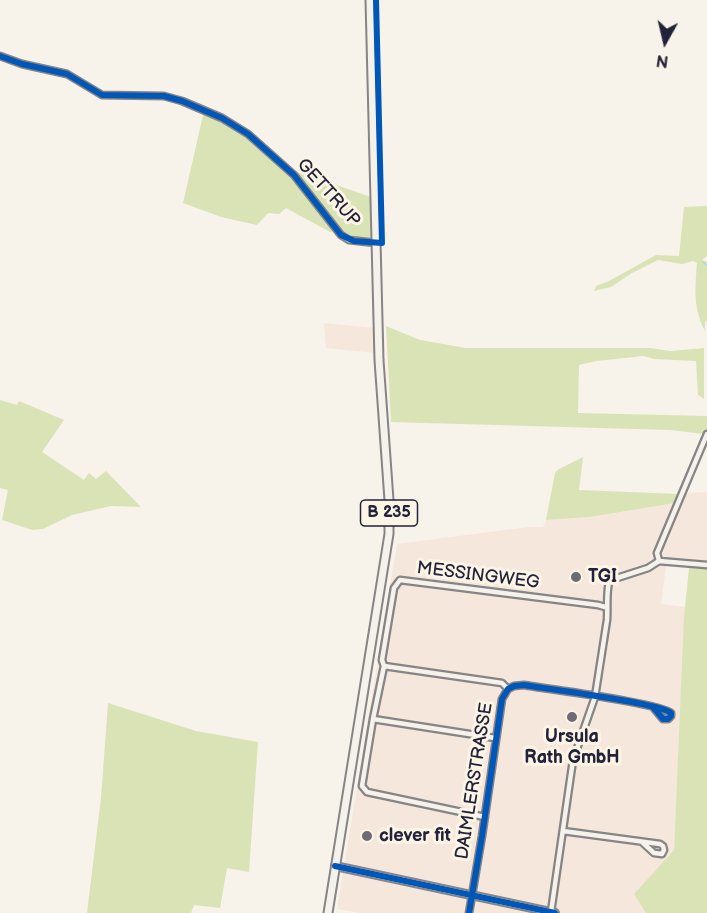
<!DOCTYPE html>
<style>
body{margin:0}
#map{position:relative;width:707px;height:913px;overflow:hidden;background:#f7f3ea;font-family:"Balsamiq Sans",sans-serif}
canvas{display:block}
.north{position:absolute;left:635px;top:12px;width:60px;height:60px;-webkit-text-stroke:4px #fcf5e5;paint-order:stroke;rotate:188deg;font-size:16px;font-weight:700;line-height:24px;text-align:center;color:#22223b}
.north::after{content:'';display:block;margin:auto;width:21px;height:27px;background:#22223b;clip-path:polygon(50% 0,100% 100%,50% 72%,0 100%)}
</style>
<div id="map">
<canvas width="707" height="913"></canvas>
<div class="north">N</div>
</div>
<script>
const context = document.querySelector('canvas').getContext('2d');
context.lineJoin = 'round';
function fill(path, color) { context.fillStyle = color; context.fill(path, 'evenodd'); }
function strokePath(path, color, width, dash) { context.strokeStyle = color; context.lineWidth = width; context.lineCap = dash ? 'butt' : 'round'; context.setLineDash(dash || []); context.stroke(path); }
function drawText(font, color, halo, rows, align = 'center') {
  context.font = font + ' "Balsamiq Sans",sans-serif'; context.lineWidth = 6; context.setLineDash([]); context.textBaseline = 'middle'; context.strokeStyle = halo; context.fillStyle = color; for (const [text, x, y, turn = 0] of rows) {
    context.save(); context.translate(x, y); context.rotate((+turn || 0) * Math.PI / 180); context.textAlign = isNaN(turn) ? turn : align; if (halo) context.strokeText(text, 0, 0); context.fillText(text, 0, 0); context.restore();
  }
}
const built = new Path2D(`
 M324,323L375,328L376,353L326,348Z
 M707,492V562L667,559L661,604L685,607L674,850L635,894L646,913H359L337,909L397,544L528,527H543L546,520L590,517L675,503H679L683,493Z`);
const green = new Path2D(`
 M204,111L246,134L299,185L334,231L330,232L286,208L279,214L268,213L257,225L221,217L183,203Z
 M292,172L301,173L371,197V239L369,242L345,237Z
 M707,206V256L702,260L707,262V321L705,322V331C693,309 695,287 697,263L693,261L682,264L658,260L632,273L611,287L594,291L596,286L609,281L656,255L679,256L684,207Z
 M386,326L420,340L466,348H650L671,351L704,348V399L698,395L696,361L654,359L644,356L596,361L579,365L578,413L707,416V429L704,434L670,430L391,422Z
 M0,400L17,405L19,401L64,420L42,452L84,480L89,473L96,479L106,471L141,507L111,506L72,515L43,529L32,530L2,520L8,490L0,488Z
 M583,457L579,490L680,494L675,503L590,517L546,520L555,473L559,469Z
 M689,568L707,569V913H646L634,894L674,850L684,617Z
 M108,703L196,731L258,742L249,872L227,868L220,908L194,905L191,913H87L101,798Z`);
const stream = new Path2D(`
 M703,262L707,265`);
const street = new Path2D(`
 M0,56L22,64L67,74L102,95L164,96L182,101L222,118L248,134L294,175L341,235L349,240L376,243
 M659,561L657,553L707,434
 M659,561L707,565
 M384,666L382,660L394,588L400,580L598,605L605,607
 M384,666L502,683L508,689
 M373,719L384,666
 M485,817L367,792L362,786L373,719L495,738
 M563,831L660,844L663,846L664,850L662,854L654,853L642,842
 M551,912L573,760L595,697L607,620C608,607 606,596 609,582L614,579L648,568L659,561
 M469,913L482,836L502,699L508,689L514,686L524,685C546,689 660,703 671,713V716L668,719H663L653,707`);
const secondary = new Path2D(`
 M335,866L555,913`);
const primary = new Path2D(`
 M328,913L389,534V500L379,360L370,0`);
const cycleway = new Path2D(`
 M0,56L22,64L67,74L102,95L164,96L182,101L222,118L248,134L294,175L341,235L354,241L382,243L376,0
 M335,866L555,913
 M469,913L482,836L502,699L508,689L514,686L524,685C546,689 660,703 671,713V716L668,719H663L653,707`);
const markers = [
 [576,577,6,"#6d6b78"],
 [572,717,6,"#6d6b78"],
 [367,836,6,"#6d6b78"]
];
const shields = [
 [389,513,57]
];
const shieldNames = [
 ["B 235",389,513]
];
const streetNames = [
 ["GETTRUP",328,193,48],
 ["MESSINGWEG",478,576,7],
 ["DAIMLERSTRASSE",475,781,-81]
];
const poiNames = [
 ["TGI",588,577],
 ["Ursula",572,737,"center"],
 ["Rath GmbH",572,758,"center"],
 ["clever fit",379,836]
];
fill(built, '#f5e7dc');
fill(green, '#d9e3b6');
strokePath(stream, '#b0d5ee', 1.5);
strokePath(street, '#868485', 9);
strokePath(secondary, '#868485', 10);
strokePath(primary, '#868485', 11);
strokePath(street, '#f5f2ec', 4.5);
strokePath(secondary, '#f5f2ec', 6);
strokePath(primary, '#f5f2ec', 7);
strokePath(cycleway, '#0057b8', 6);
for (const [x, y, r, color] of markers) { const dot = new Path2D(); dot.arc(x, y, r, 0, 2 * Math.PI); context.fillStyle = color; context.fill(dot); strokePath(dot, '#fcf5e5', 2); }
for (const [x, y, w] of shields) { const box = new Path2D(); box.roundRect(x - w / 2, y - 13, w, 26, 4.5); context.fillStyle = '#fcf5e5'; context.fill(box); strokePath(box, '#22223b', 1.5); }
drawText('bold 16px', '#22223b', null, shieldNames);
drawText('18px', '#22223b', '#fcf5e5', streetNames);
drawText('bold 18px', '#22223b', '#fcf5e5', poiNames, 'left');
</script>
